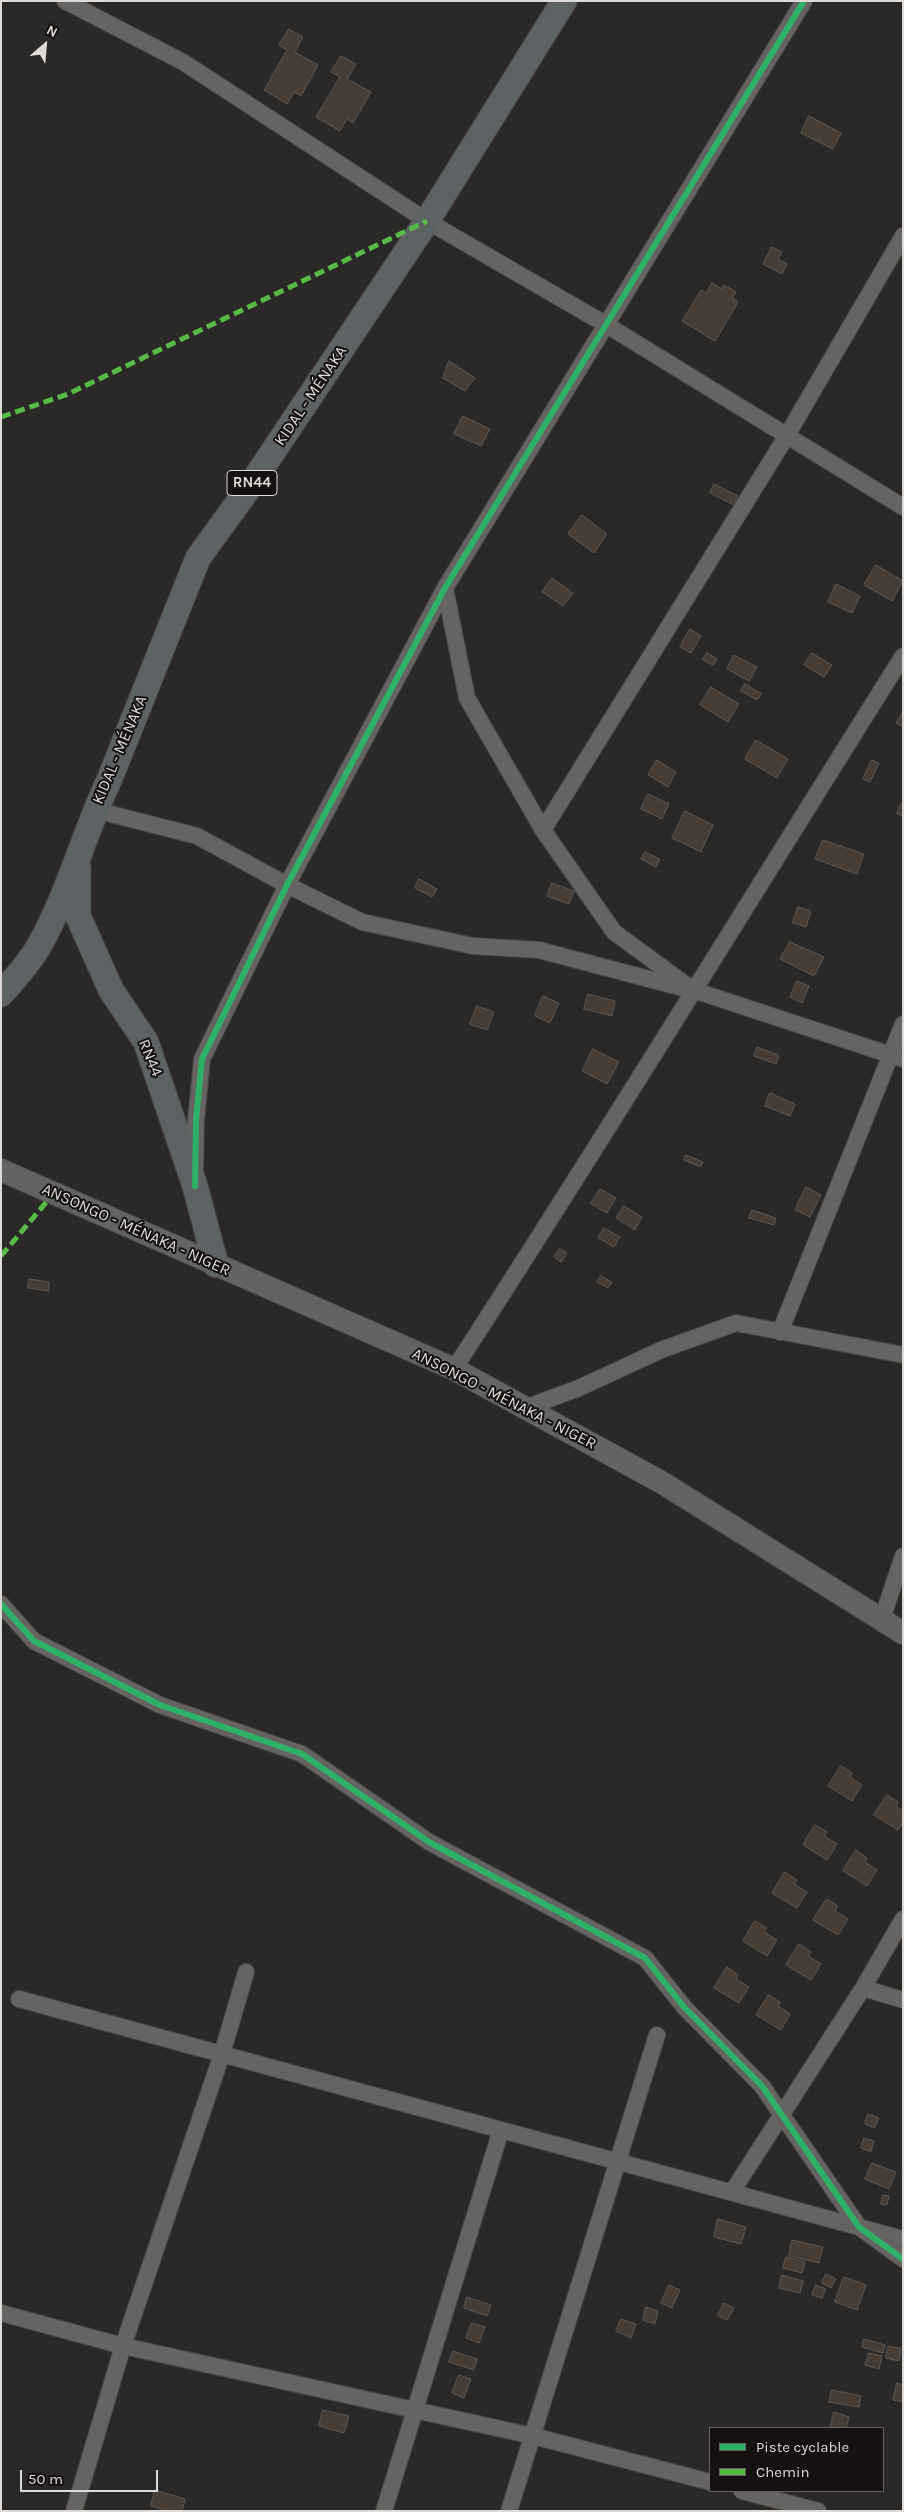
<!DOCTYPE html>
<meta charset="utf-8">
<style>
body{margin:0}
#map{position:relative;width:904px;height:2512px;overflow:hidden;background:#2b2927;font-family:Karla,sans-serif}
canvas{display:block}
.frame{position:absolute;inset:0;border:2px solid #dddad8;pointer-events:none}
.legend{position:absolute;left:709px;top:2427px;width:175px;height:65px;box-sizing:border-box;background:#141110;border:1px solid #646160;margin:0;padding:6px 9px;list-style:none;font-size:15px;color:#dddad8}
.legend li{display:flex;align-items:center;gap:10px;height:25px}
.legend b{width:25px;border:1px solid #646160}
.north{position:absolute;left:20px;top:20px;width:50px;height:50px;-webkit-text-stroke:4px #141110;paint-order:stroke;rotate:27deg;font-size:14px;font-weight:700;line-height:20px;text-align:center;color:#dddad8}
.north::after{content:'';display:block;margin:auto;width:18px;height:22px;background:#dddad8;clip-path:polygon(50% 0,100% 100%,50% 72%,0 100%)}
.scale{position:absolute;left:20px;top:2470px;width:138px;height:22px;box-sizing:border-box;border:2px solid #dddad8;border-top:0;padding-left:6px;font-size:15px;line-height:18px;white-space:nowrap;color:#dddad8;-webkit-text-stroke:4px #141110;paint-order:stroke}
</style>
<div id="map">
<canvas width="904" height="2512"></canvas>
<div class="frame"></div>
<ul class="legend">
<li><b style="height:6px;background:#2db169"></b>Piste cyclable</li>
<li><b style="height:6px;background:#58b947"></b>Chemin</li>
</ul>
<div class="north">N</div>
<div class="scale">50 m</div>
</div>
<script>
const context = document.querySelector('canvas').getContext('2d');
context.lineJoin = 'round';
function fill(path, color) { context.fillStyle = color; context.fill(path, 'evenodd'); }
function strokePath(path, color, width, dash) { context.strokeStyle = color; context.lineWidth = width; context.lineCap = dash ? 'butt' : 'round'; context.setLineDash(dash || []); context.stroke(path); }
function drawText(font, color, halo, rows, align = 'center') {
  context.font = font + ' Karla,sans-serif'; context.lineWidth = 4; context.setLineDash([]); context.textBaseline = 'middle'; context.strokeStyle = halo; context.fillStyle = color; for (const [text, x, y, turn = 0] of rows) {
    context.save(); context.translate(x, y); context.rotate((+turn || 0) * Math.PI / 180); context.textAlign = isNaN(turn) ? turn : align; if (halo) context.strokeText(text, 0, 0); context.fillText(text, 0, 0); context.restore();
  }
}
const building = new Path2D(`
 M289,29L303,37L295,52L318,65L301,96L294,92L287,104L264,90L287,50L279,45Z
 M341,56L356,64L347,79L371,92L353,123L347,119L340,131L316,117L340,77L331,72Z
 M809,116L841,133L833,149L801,133Z
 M772,247L782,252L778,259L787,264L782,274L763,264Z
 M712,283L722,289L724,285L736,292L732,298L738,302L715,341L682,321L701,290L706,293Z
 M449,361L475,378L465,391L443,378Z
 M463,416L490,429L481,446L454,434Z
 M714,484L738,496L734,505L710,493Z
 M582,515L607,534L594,553L568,534Z
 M876,565L903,581L892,601L864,585Z
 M552,578L573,593L563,606L542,592Z
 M836,584L860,596L852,613L828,602Z
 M690,629L701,636L691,653L680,647Z
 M707,653L717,659L713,665L703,660Z
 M812,653L832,665L824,677L804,665Z
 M734,655L757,667L749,681L727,669Z
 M745,684L762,694L757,700L741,691Z
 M711,687L739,704L728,722L700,705Z
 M903,712V727L896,723Z
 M756,740L788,759L777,778L745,759Z
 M657,760L676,772L668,787L648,775Z
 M872,760L879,763L870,782L863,779Z
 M648,794L669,804L662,819L641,809Z
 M901,804L903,805V816L897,814Z
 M685,811L713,825L701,852L672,838Z
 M823,840L864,854L857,874L815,859Z
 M645,852L660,859L656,867L641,859Z
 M419,879L437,889L432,897L415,888Z
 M552,883L574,891L569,904L547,896Z
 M798,907L811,911L806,927L793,923Z
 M790,942L824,957L814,976L780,959Z
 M797,981L809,986L802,1003L790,997Z
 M588,994L615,1001L612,1016L584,1009Z
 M543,996L559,1003L550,1023L535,1016Z
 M477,1006L494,1012L487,1030L470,1024Z
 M757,1047L779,1055L776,1064L754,1056Z
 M593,1049L619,1062L607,1084L582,1071Z
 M770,1093L795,1104L790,1116L765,1106Z
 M686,1155L703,1162L701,1167L684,1160Z
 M806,1187L821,1195L810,1217L795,1210Z
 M600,1189L616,1198L607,1213L591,1204Z
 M624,1206L642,1217L635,1230L616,1218Z
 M752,1210L776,1218L774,1225L749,1218Z
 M604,1228L620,1237L614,1247L598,1238Z
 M560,1249L567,1253L561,1262L554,1257Z
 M601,1276L612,1282L608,1288L597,1282Z
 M29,1279L49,1282V1291L28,1288Z
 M841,1766L852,1773L850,1777L862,1785L852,1801L828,1786Z
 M887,1795L898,1802L896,1806L903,1811V1823L898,1830L874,1815Z
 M815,1825L827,1832L824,1836L837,1844L827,1860L803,1845Z
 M856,1850L867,1858L865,1862L877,1870L867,1886L843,1871Z
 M785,1872L797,1880L794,1884L807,1892L797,1908L772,1893Z
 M827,1899L838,1906L835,1911L848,1919L838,1935L813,1920Z
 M755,1921L767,1928L764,1932L777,1940L767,1956L743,1941Z
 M799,1944L811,1952L808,1956L821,1964L811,1980L786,1965Z
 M727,1967L738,1975L736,1979L749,1987L739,2003L714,1988Z
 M769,1995L780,2002L778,2006L790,2014L781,2030L756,2015Z
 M868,2114L879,2118L875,2128L865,2124Z
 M864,2138L874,2141L871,2152L861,2148Z
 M872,2163L896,2172L889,2189L865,2179Z
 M883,2195L889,2196L887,2205L881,2204Z
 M718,2219L746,2227L741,2244L714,2237Z
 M792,2240L823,2247L819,2263L789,2256Z
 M786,2257L805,2262L802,2273L783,2268Z
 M826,2274L836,2279L831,2288L822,2283Z
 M782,2275L803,2281L800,2293L779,2288Z
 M844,2277L866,2285L857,2310L835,2302Z
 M669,2285L680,2290L672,2308L661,2303Z
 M816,2285L826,2289L822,2298L812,2295Z
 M467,2297L491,2305L487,2316L464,2308Z
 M724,2303L734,2308L727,2320L718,2316Z
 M646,2307L658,2311L655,2324L643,2320Z
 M621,2319L636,2324L631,2338L616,2331Z
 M472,2323L485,2327L479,2343L466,2338Z
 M864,2339L885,2345L883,2353L862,2347Z
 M888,2346L901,2348L899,2361L886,2358Z
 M453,2351L477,2359L474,2370L449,2362Z
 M869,2353L882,2356L879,2369L865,2365Z
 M459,2375L471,2379L464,2398L452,2393Z
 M897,2383L903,2385V2402L893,2400Z
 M832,2390L861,2396L859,2407L829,2402Z
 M323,2410L349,2416L344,2433L319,2426Z
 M834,2412L849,2417L846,2428H830Z
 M155,2490L185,2499L182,2511H168L151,2506Z`);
const minor = new Path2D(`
 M65,1L183,62L427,221L605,324L903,507
 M445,588L467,698L543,830L614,932L693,990L903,1059
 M95,810L197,836L287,885L362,922L473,946L539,950L683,988
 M543,830L786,437L903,236
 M195,1171L196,1120L202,1059L287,885L445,588L804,1
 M780,1332L903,1024
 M454,1369C607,1134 753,894 903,656
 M525,1408L579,1388L661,1350L736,1323L903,1355
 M1,1604L34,1641L160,1705L302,1754L429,1842L645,1958L684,2007L762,2086L859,2227L903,2259
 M882,1619L903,1556
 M863,1988L903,2000
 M19,1999L903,2239
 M732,2192L863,1988L903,1919
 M1,2313L123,2346L533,2436L710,2482
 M742,2491L818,2511
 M74,2511L123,2346L222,2054L246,1972
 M384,2511L501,2130
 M509,2511L657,2035`);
const secondary = new Path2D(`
 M1,1170L454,1369L661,1482L903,1633`);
const primary = new Path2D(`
 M78,868V916L111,990L146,1042L195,1186L216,1265
 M1,994C14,980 29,963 39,946C69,893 84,833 110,778L198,558L248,489L427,221L564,1`);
const quiet = new Path2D(`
 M1,417L68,394L427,221
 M1,1256L54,1193`);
const cycleway = new Path2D(`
 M195,1186L196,1120L202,1059L287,885L445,588L804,1
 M1,1604L34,1641L160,1705L302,1754L429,1842L645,1958L684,2007L762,2086L859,2227L903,2259`);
const shields = [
 [252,483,50]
];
const shieldNames = [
 ["RN44",252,483]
];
const streetNames = [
 ["KIDAL - MÉNAKA",311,396,-56],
 ["KIDAL - MÉNAKA",120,750,-67],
 ["RN44",150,1058,68],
 ["ANSONGO - MÉNAKA - NIGER",136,1230,24],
 ["ANSONGO - MÉNAKA - NIGER",504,1399,27]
];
fill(building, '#483d35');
strokePath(building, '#5a5856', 1);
strokePath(minor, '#484644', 18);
strokePath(secondary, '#484644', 24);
strokePath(primary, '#484644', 27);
strokePath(minor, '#666462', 16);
strokePath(secondary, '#626363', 22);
strokePath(primary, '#5d6365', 25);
strokePath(quiet, '#58b947', 5, [10, 5]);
strokePath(cycleway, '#2db169', 6);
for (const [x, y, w] of shields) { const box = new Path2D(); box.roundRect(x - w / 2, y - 12.5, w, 25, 4); context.fillStyle = '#141110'; context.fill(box); strokePath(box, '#dddad8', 1); }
drawText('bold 15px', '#dddad8', null, shieldNames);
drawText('16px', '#dddad8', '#141110', streetNames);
</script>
